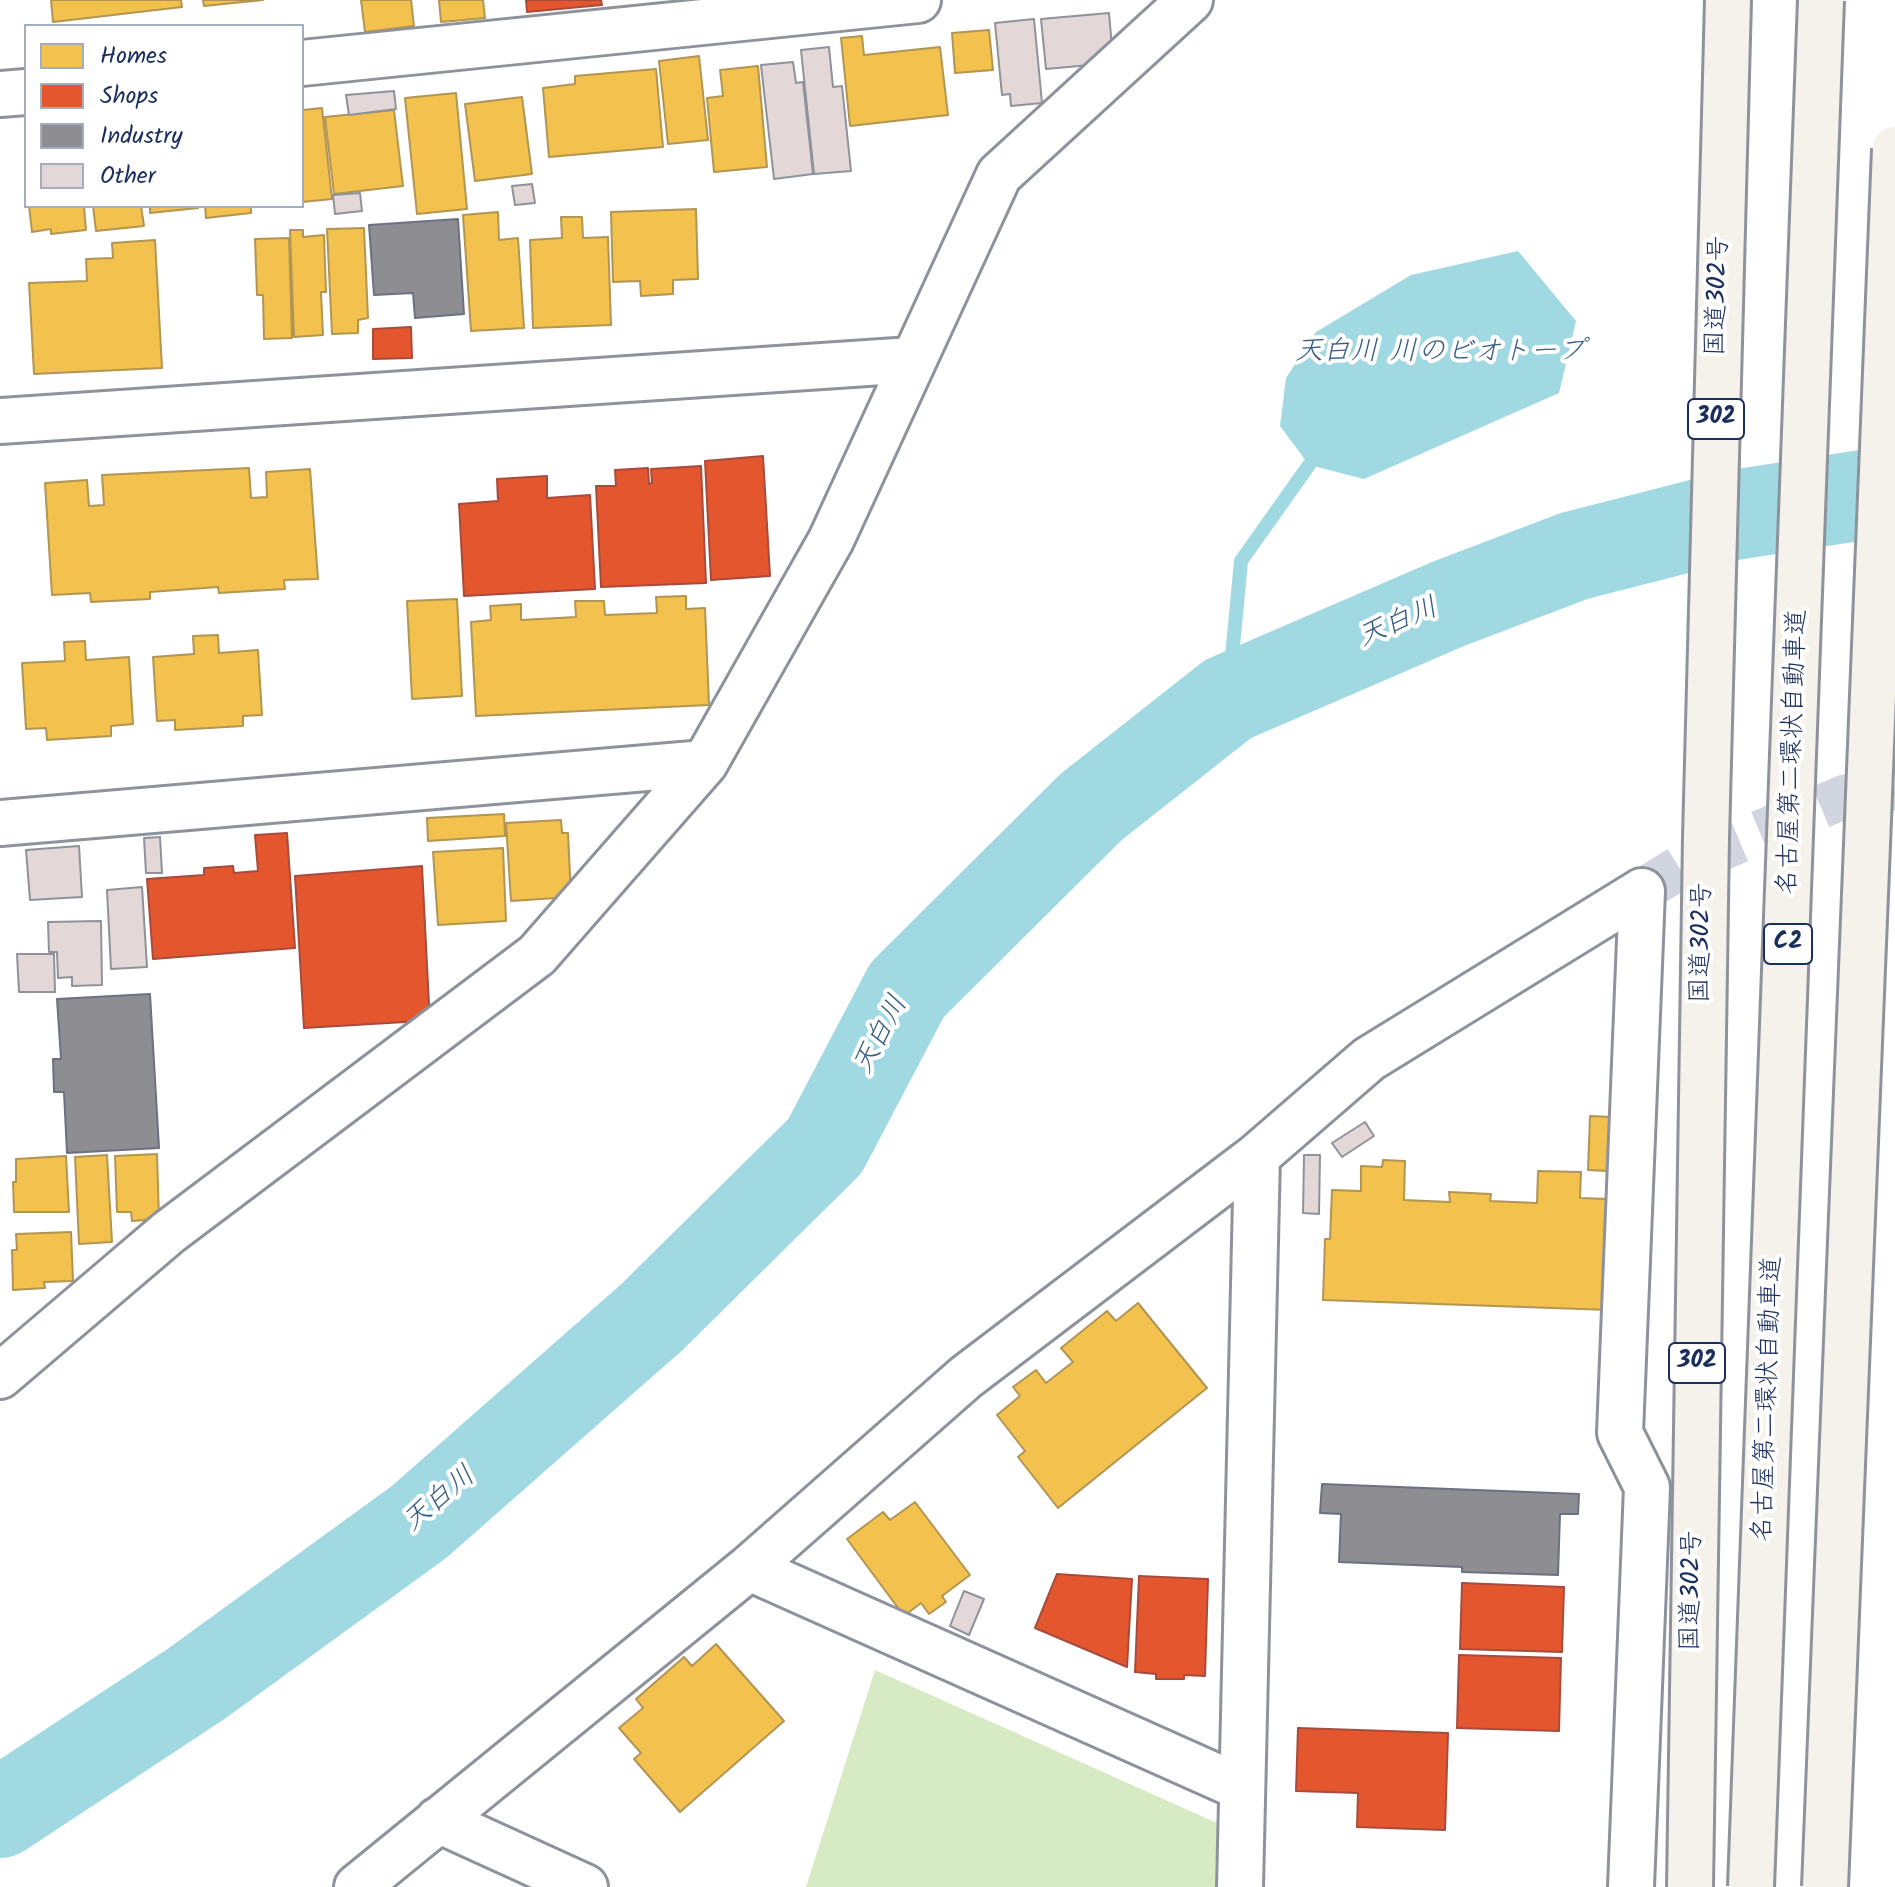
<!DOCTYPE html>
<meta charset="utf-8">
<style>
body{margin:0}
#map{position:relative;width:1895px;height:1887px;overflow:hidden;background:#fff;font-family:Kalam,sans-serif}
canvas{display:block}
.legend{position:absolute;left:24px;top:24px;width:280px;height:184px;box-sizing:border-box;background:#fff;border:2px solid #a4acbf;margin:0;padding:10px 14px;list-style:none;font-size:24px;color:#1b2f5e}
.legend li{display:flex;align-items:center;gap:16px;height:40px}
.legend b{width:40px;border:2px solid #a4acbf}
</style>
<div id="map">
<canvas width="1895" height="1887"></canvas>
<ul class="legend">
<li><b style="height:22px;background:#f2c14e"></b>Homes</li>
<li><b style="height:22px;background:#e4572e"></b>Shops</li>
<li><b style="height:22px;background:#8d8d92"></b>Industry</li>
<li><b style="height:22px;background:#e3d8d7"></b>Other</li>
</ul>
</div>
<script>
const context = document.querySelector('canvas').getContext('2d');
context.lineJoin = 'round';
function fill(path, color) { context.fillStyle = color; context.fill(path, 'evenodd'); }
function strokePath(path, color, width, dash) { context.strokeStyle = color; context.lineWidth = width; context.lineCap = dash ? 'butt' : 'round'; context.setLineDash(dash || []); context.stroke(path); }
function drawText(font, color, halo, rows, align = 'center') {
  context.font = font + ' Kalam,"Klee One",sans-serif'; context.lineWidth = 8; context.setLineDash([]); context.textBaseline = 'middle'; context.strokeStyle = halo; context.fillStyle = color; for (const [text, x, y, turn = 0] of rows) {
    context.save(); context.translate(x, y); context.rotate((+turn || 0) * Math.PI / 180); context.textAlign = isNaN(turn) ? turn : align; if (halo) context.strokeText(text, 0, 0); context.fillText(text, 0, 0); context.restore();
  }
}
const green = new Path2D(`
 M875,1670L1217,1823L1215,1887H806Z`);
const water = new Path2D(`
 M1518,251L1576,321L1559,393L1364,479L1309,465L1280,426L1286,378L1316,332L1411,275Z`);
const homes = new Path2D(`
 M51,0H181L182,7L53,22Z
 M203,0H263L204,6Z
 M361,0H411L414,26L365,32Z
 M439,0H483L485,18L441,22Z
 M989,30L993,70L955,73L952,33Z
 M862,36L864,55L940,47L948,115L850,126L841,38Z
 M699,56L708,140L668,144L659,61Z
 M758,66L767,167L714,172L707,98L723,96L720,70Z
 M656,69L663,147L549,157L543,88L575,84V76Z
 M456,93L467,209L417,214L405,98Z
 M522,97L532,174L475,181L465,104Z
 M322,108L332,199L302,202V110Z
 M394,110L403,186L334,194L325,117Z
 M29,206H84L86,230L51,234V229L32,232Z
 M93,206H141L144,226L96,231Z
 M150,206H198V208L150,213Z
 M205,206H251V213L206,218Z
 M696,209L698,279L673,280V294L641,296L640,281L613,282L611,212Z
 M498,212L499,240L518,238L524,328L471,331L463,215Z
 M561,217H582L583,238L608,237L611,325L533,328L530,240L562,238Z
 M364,228L368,318L358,320V333L332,334L327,229Z
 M290,230H303V237L324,235L326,292H321L323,335L294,337Z
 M289,238L292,338L264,339L263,295H257L255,239Z
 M155,240L162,368L34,374L29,283L87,281L86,259L113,258L112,243Z
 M249,468L251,498L267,497L266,472L310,469L318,579L284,580L285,589L219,593L218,587L150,592V599L91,602L90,593L52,595L45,483L87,480L89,506L104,505L102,475Z
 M686,596V609L705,608L709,705L476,716L471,622L491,620L490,606L521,604V620L576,617L575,601H604L605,615L657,613L656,597Z
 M457,599L462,696L412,699L407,601Z
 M218,635L219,653L258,650L262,715L243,716V726L175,730V720L157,721L153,657L194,654L193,636Z
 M85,641L86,660L129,657L133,724L111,726V736L47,740L46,728L26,729L22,663L65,661L64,642Z
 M504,814L505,836L428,841L427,818Z
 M561,820L562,833H568L571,897L511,901L506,823Z
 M503,848L506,921L438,925L433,852Z
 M1590,1116L1611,1117L1608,1171L1588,1170Z
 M157,1154L159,1219L132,1221L131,1212H117L115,1156Z
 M107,1155L112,1242L79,1244L75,1157Z
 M66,1156L69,1212H14L13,1182H16V1159Z
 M1383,1160L1405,1161L1404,1200L1450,1202L1449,1192L1491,1194L1490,1201L1537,1203L1538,1171L1581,1172L1580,1198L1608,1199L1609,1310L1323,1300L1325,1239H1330L1332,1190L1361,1191V1166L1382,1167Z
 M71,1232L73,1281L44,1282L45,1288L13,1290L12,1250H17L16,1234Z
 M1138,1303L1207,1388L1058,1508L1018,1457L1025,1451L997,1415L1020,1396L1013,1387L1036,1370L1046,1383L1073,1362L1061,1348L1107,1311L1116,1321Z
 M915,1502L970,1575L942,1596L946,1602L929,1614L921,1603L904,1616L847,1539L883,1512L890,1520Z
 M716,1644L784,1721L680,1812L634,1759L641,1753L619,1728L643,1708L636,1699L684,1657L692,1666Z`);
const shops = new Path2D(`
 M526,0H601L602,5L527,12Z
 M411,327L412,358L373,359V329Z
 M763,456L770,576L711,580L705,461Z
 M701,466L706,583L601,587L596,486H616L615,470L648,468L649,484L652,483L651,469Z
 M547,476V498L590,495L595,589L464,596L459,504L498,501L497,479Z
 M287,833L295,948L153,959L147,879L204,875V868L233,866L234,873L258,871L255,835Z
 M422,866L429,1005L422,1021L304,1028L295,876Z
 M1057,1574L1132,1579L1127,1667L1035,1628Z
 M1139,1576L1208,1579L1205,1676L1184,1675V1679H1156V1674L1135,1672Z
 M1462,1583L1564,1587L1562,1652L1460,1649Z
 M1459,1655L1561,1658L1559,1731L1457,1728Z
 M1298,1728L1448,1733L1445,1830L1357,1827L1358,1793L1296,1791Z`);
const industry = new Path2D(`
 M458,219L464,314L415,318L413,293L374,295L369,225Z
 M150,994L159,1148L67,1153L64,1092H54L53,1059H61L57,999Z
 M1322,1484L1579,1494L1578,1514H1560L1558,1575L1462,1572V1567L1339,1562L1341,1514L1320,1513Z`);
const stream = new Path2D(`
 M1228,699L1241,561L1309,465`);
const river = new Path2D(`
 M0,1813L196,1684L419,1522L652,1317L825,1146L907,990L1091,807L1228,699L1448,604L1574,556L1734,515L1895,490`);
const building = new Path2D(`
 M1109,13L1112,47L1090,65L1046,69L1041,19Z
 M1034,19L1042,103L1011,106L1010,94L1002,95L995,23Z
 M829,47L833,87L842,86L851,171L814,174L801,50Z
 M793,62L796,83L803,82L813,174L774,179L761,65Z
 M394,91L396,109L349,115L346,95Z
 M532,184L535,203L515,205L512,186Z
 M360,193L362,211L335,214L333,195Z
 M160,837L162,873H146L144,838Z
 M79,846L82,897L30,900L26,850Z
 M142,887L147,967L111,969L107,890Z
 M101,921L102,985L72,986V977L58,978L57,952H49L48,922Z
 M17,954H54L55,992H19Z
 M1365,1122L1374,1136L1342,1157L1332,1143Z
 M1304,1155H1320L1319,1214L1303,1213Z
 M964,1591L984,1599L969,1635L950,1626Z`);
const streetTunnel = new Path2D(`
 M1642,891L1687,863L1844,797L1895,788`);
const street = new Path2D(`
 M302,63L918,0
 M0,94L26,92
 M0,421L912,360
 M0,823L705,763
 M0,1376L169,1232L537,955L705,763L831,540L999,175L1190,0
 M749,1568L1242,1788
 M438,1820L585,1887
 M357,1887L749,1568L966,1377L1257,1156L1369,1059L1642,891
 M1240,1887L1257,1156
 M1631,1887L1647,1487L1620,1433L1642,891`);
const highway = new Path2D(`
 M1690,1887L1706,838L1728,0`);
const highwayBridge = new Path2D(`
 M1751,1887L1821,0
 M1825,1887L1895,149`);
const shields = [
 [1716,419,56],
 [1788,944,48],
 [1697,1363,56]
];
const shieldNames = [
 ["302",1716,419],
 ["C2",1788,944],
 ["302",1697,1363]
];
const streetNames = [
 ["国道302号",1720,296,-88],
 ["名古屋第二環状自動車道",1795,752,-88],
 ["国道302号",1704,943,-89],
 ["名古屋第二環状自動車道",1770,1399,-88],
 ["国道302号",1694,1591,-89]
];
const waterNames = [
 ["天白川 川のビオトープ",1440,354],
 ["天白川",1399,625,-23],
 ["天白川",883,1036,-62],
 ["天白川",441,1501,-40]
];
fill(green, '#d6eac3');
fill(water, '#a1d9e2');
fill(homes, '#f2c14e');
strokePath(homes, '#b29553', 2);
fill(shops, '#e4572e');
strokePath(shops, '#a84b3c', 2);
fill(industry, '#8d8d92');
strokePath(industry, '#6b7182', 2);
strokePath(stream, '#a1d9e2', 14);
strokePath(river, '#a1d9e2', 90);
fill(building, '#e3d8d7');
strokePath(building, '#8e929a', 2);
strokePath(streetTunnel, '#d1d5df', 44, [44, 22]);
strokePath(street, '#8e929a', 50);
strokePath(highway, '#8e929a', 50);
strokePath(street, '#fff', 44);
strokePath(highway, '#f5f1eb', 44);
strokePath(highwayBridge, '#8e929a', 50, []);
strokePath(highwayBridge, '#f5f1eb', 44);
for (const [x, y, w] of shields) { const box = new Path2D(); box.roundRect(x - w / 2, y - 20, w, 40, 6); context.fillStyle = '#fff'; context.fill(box); strokePath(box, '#1b2f5e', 2); }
drawText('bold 24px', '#1b2f5e', null, shieldNames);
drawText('26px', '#1b2f5e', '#fff', streetNames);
drawText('italic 28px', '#375d82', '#fff', waterNames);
</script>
